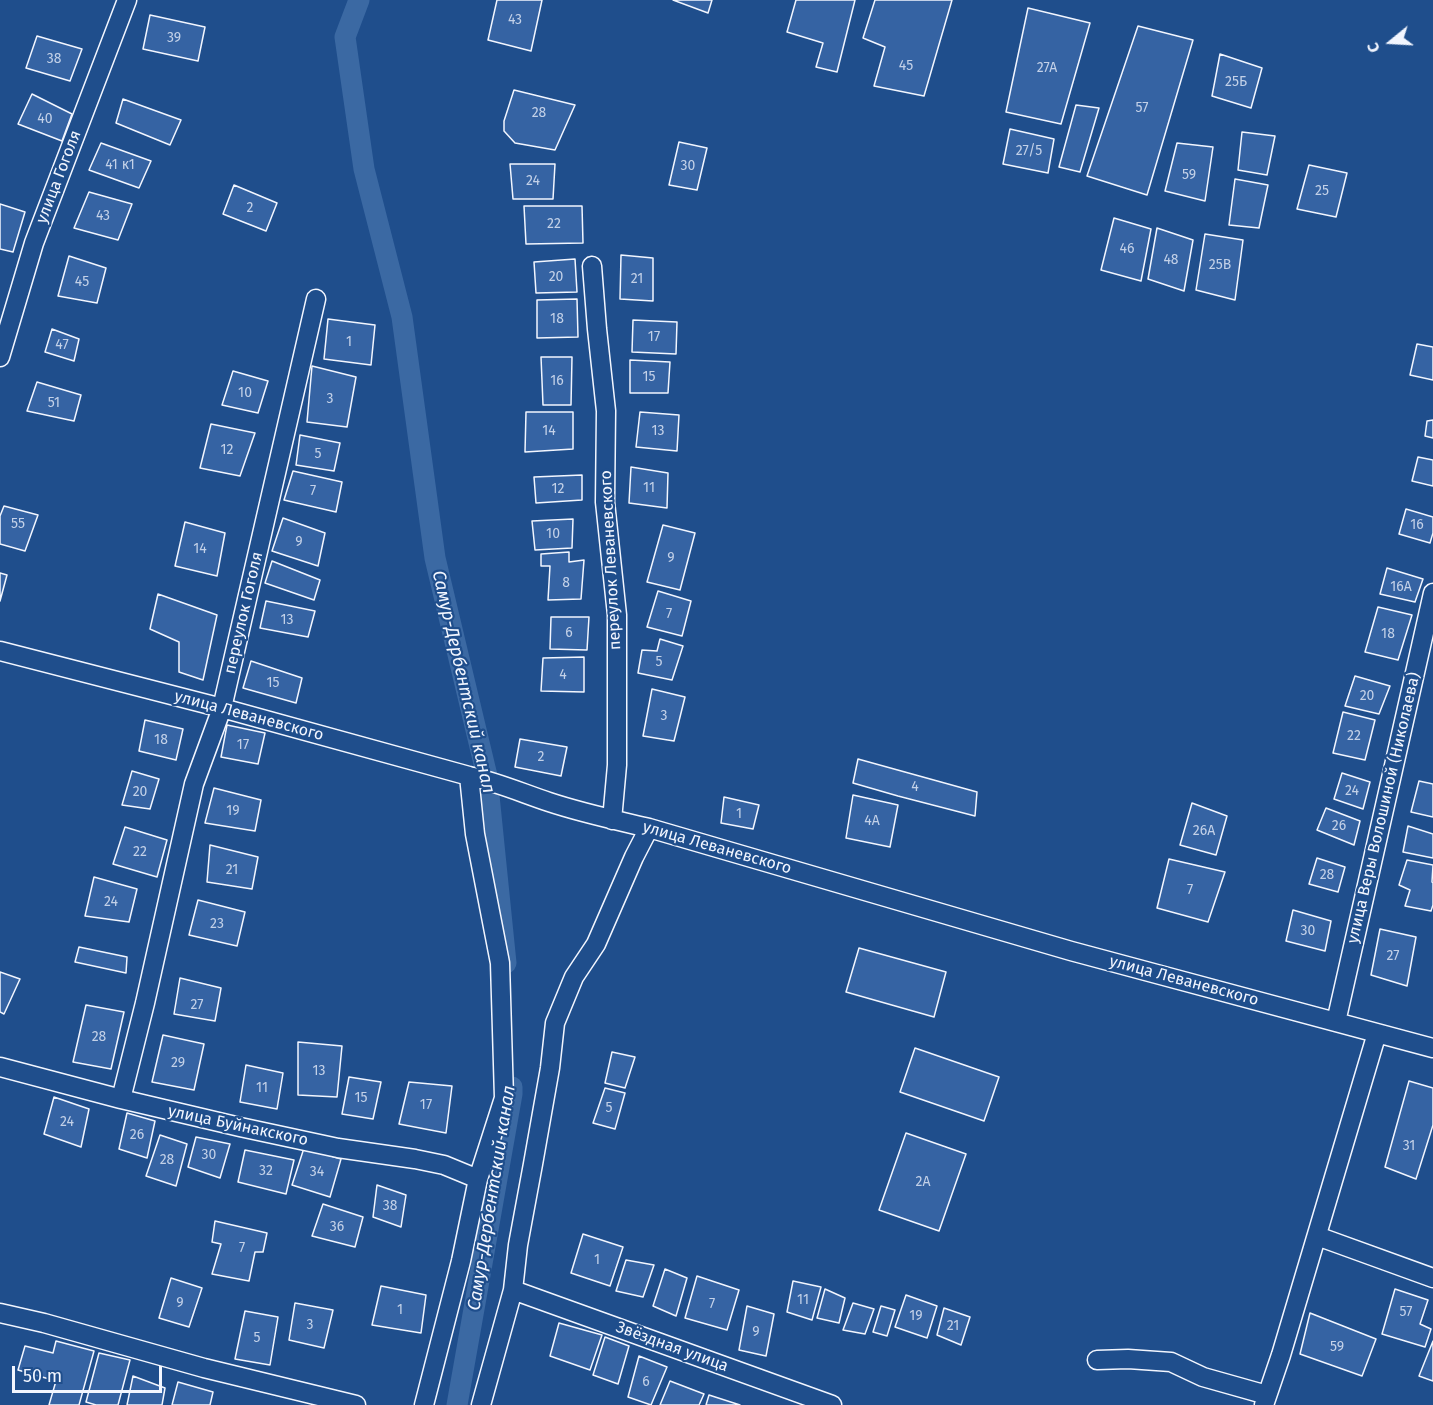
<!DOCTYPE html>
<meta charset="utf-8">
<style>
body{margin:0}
#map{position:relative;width:1433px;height:1405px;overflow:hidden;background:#1f4e8c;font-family:"Fira Sans",sans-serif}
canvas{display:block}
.north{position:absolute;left:1361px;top:12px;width:60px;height:60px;-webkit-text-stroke:4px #1f4e8c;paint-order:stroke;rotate:252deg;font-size:16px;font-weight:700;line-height:24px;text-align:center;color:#f2f6ff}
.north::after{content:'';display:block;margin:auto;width:21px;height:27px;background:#f2f6ff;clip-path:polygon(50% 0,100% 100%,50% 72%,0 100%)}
.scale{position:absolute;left:12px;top:1366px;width:150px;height:27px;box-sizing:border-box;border:3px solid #f2f6ff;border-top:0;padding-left:8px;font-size:18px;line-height:21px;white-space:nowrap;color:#f2f6ff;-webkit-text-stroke:4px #1f4e8c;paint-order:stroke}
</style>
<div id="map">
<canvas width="1433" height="1405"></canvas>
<div class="north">С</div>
<div class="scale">50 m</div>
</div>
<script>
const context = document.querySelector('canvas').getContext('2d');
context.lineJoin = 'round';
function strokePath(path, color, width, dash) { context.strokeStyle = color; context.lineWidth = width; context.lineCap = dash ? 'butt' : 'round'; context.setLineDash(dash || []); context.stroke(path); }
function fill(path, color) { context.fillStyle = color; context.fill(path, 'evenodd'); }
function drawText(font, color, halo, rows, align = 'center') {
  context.font = font + ' "Fira Sans",sans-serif'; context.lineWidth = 4.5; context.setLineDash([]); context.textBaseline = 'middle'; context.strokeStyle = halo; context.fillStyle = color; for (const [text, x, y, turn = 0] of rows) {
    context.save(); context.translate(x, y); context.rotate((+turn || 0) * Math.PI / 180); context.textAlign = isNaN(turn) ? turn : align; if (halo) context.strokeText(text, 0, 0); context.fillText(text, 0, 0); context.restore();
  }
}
const canal = new Path2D(`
 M359,0L345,37L364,169L402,317L435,558L487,776L506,963
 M457,1405L512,1094V1087`);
const building = new Path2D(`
 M497,0H542L531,51L488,40Z
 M673,0H712L708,13Z
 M796,0H855L837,72L816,67L823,43L787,32Z
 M875,0H952L924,96L874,86L885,47L863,38Z
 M1028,8L1090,23L1061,124L1006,112Z
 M150,15L205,27L198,61L143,49Z
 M1138,26L1193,40L1147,195L1087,176Z
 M37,36L82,49L70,81L26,68Z
 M1220,54L1262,68L1251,108L1212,96Z
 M514,90L575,105L555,150L515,143L504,131V121Z
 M32,94L72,114L62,141L18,124Z
 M123,99L181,120L170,145L116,123Z
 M1076,105L1099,108L1080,172L1059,167Z
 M1010,129L1054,139L1048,173L1003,164Z
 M1242,132L1275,136L1267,175L1238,170Z
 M679,142L707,148L697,190L669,185Z
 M101,143L151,161L139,188L89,170Z
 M1177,143L1213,147L1205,201L1165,191Z
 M510,164H555L553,199H513Z
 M1309,165L1347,173L1336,217L1297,209Z
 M1235,179L1268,185L1259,228L1229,225Z
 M234,185L277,203L266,231L223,214Z
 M89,192L132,204L118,240L74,228Z
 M0,204L25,212L13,252L0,249Z
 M524,206H582L583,243L526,244Z
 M1114,218L1151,229L1141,281L1101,270Z
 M1157,228L1193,240L1184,291L1148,279Z
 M1205,234L1243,240L1235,300L1196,290Z
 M621,255L653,258V301L620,299Z
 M69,256L106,268L97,303L58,296Z
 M575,259L577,292L536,293L534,262Z
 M577,299L578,337L537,338V300Z
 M328,319L375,325L371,365L324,359Z
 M633,320L677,322L676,354L632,352Z
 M52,329L79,339L74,361L45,352Z
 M1417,344L1433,347V380L1410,375Z
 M541,357H572L571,405H543Z
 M630,360L670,362L668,393H630Z
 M312,366L356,377L347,427L307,422Z
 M233,371L268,381L258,413L222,405Z
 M37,382L81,395L74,421L27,411Z
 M526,412H573V449L525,452Z
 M640,412L679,415L677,451L636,447Z
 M1433,420V438L1425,436L1427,421Z
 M211,424L255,433L240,476L200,468Z
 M300,435L340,443L334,471L296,465Z
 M1418,457L1433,460V486L1412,481Z
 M631,467L668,473L667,508L629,503Z
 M293,471L342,482L336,512L284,500Z
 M582,475V500L536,503L534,477Z
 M4,506L38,515L25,551L0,544V516Z
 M1406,509L1433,517V533L1430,543L1399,534Z
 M283,518L325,533L318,566L272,551Z
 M573,519L572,548L535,550L532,521Z
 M185,522L225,533L217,576L175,566Z
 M663,525L695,533L680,590L647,582Z
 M569,552V562L584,560L581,599L548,600L550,566H541V554Z
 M272,561L320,580L314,600L265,583Z
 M1387,568L1423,579L1415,602L1380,594Z
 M0,573L7,575L0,601Z
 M658,591L691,601L682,636L647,627Z
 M158,594L217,615L203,680L179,672V642L150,629Z
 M266,601L315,611L308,637L260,628Z
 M1378,607L1412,615L1398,660L1365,652Z
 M551,617H589L587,650L550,649Z
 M660,639L683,646L672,680L638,673L642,650L657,651Z
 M584,657V692L541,691L543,658Z
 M251,661L302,678L296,703L243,688Z
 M1355,676L1390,686L1379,714L1345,706Z
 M652,689L685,697L674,741L643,736Z
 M1343,712L1375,720L1365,760L1333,753Z
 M145,720L183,729L176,760L139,751Z
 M227,725L265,733L258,764L221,757Z
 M520,739L567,747L561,776L515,767Z
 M858,759L977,792L975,816L898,796L853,783Z
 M132,771L159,779L150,809L122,805Z
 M1342,773L1370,782L1363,809L1334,799Z
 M1419,781L1433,784V817L1411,812Z
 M214,788L261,800L255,831L205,823Z
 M853,795L898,805L890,847L846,838Z
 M724,797L759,805L753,829L721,823Z
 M1192,803L1227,816L1216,855L1180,845Z
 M1326,808L1360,821L1354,845L1317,830Z
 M1408,826L1433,834V858L1403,852Z
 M125,827L167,840L157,877L113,864Z
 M210,845L258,857L252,889L207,882Z
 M1317,858L1345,867L1338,892L1309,884Z
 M1169,859L1225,872L1208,922L1157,908Z
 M1407,860L1433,865L1432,882L1433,883V905L1431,911L1405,906L1410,890L1399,885Z
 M94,877L137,889L129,922L85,916Z
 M198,900L245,912L237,946L189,935Z
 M1293,910L1331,921L1325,951L1286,941Z
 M1380,929L1416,937L1407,986L1371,975Z
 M79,947L127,957L126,973L75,962Z
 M859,948L946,972L934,1017L846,992Z
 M0,972L20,979L4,1014L0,1012Z
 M180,978L221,988L215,1021L174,1014Z
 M86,1005L124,1012L111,1069L73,1062Z
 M163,1035L204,1044L194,1090L152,1082Z
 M298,1042L342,1046L337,1097L298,1095Z
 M915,1048L999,1077L984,1121L900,1092Z
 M612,1052L635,1057L625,1088L605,1083Z
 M246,1065L283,1073L277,1109L240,1102Z
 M349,1077L381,1082L373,1119L342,1114Z
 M1409,1081L1433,1088V1125L1416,1179L1385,1167Z
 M409,1082L452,1086L446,1133L399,1124Z
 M605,1088L625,1093L615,1129L593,1123Z
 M54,1097L89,1109L81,1147L44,1134Z
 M127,1113L155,1121L147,1158L119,1149Z
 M906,1133L966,1154L939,1231L879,1210Z
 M160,1135L187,1144L176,1186L146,1176Z
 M196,1137L230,1144L220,1178L188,1167Z
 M304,1148L341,1159L330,1197L292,1185Z
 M245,1150L294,1160L286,1194L238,1182Z
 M377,1185L406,1195L401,1227L373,1217Z
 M323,1204L363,1217L355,1247L312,1236Z
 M215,1221L267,1233L263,1252H255L249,1281L212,1274L221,1244L212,1242Z
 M583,1234L623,1247L610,1286L571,1273Z
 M626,1260L654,1265L643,1297L616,1291Z
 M665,1269L687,1278L676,1316L653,1306Z
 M697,1276L739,1290L727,1330L685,1318Z
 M171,1278L202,1288L189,1327L159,1318Z
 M793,1281L821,1287L812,1320L787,1312Z
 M381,1286L426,1295L421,1333L372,1325Z
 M825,1289L845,1298L839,1323L817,1318Z
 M1395,1289L1428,1300L1420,1324L1431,1329L1425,1347L1382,1334Z
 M906,1295L937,1306L927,1338L895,1327Z
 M295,1303L333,1310L324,1348L289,1340Z
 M853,1303L874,1309L865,1334L843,1330Z
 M747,1306L774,1314L766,1356L739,1350Z
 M881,1306L895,1310L887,1336L873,1332Z
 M944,1308L970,1317L961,1345L937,1335Z
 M245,1311L278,1317L270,1365L235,1359Z
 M1310,1313L1376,1339L1362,1376L1300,1354Z
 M559,1323L602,1335L590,1370L550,1356Z
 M605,1337L629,1346L618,1384L593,1375Z
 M56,1341L94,1351L79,1405H49L56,1381L18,1370L25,1346L53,1353Z
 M1433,1341V1381L1419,1376Z
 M99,1353L130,1360L118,1405H96L86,1402Z
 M639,1356L667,1367L651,1405L628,1397Z
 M133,1376L165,1388L162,1405H127Z
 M670,1381L704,1394L699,1405H660Z
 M178,1382L213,1392L210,1405H172Z
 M709,1395L740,1405H706Z`);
const minor = new Path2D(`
 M592,266L597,329L606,411L605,502L617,615V765L612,820
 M0,357L34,243L127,0
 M0,651L222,708L469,776C497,782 522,793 549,802C582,813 615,820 649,828L1071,951L1433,1048
 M1336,1022L1433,593
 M0,1067L121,1099L240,1127L338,1148L415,1159L444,1165L478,1179
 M121,1099L145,1003L194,784L222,708L316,299
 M1317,1236L1433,1278
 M513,1290L832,1405
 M0,1313L44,1323L204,1368L356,1405
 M1097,1360L1128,1359L1171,1362L1203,1377L1267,1395
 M424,1405L461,1261L478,1179L504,1098L500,963L475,834L469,776
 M481,1405L513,1290L518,1245L533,1164L550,1068L555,1023L574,977L596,944L634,857L649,828
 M1264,1405L1281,1355L1377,1033`);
const numberNames = [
 ["43",515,20],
 ["39",174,38],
 ["38",54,59],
 ["45",906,66],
 ["27А",1047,68],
 ["25Б",1236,82],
 ["57",1142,108],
 ["28",539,113],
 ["40",45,119],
 ["27/5",1029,151],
 ["41 к1",120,165],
 ["30",688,166],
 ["59",1189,175],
 ["24",533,181],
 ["25",1322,191],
 ["2",250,208],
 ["43",103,216],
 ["22",554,224],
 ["46",1127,249],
 ["48",1171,260],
 ["25В",1220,265],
 ["20",556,277],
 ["21",637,279],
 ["45",82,282],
 ["18",557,319],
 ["17",654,337],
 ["1",349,342],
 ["47",62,345],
 ["15",649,377],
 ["16",557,381],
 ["10",245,393],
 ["3",330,399],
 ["51",54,403],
 ["14",549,431],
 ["13",658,431],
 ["12",227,450],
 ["5",318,454],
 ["11",649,488],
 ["12",558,489],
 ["7",313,491],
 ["55",18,524],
 ["16",1417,525],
 ["10",553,534],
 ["9",299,542],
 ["14",200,549],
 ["9",671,558],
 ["8",566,583],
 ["16А",1401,587],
 ["7",669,614],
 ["13",287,620],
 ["6",569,633],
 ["18",1388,634],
 ["5",659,662],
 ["4",563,675],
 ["15",273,683],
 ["20",1367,696],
 ["3",664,716],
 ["22",1354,736],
 ["18",161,740],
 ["17",243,745],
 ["2",541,757],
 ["4",915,787],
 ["24",1352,791],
 ["20",140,792],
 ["19",233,811],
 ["1",739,814],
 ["4А",872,821],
 ["26",1339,826],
 ["26А",1204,831],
 ["22",140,852],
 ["21",232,870],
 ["28",1327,875],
 ["7",1190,890],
 ["24",111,902],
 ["23",217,924],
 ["30",1308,931],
 ["27",1393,956],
 ["27",197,1005],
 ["28",99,1037],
 ["29",178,1063],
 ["13",319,1071],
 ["11",262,1088],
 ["15",361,1098],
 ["17",426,1105],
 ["5",609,1108],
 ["24",67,1122],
 ["26",137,1135],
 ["31",1409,1146],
 ["30",209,1155],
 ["28",167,1160],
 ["32",266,1171],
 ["34",317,1172],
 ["2А",923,1182],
 ["38",390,1206],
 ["36",337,1227],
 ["7",242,1248],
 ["1",597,1260],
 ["11",803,1300],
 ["9",180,1303],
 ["7",712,1304],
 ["1",400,1310],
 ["57",1406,1312],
 ["19",916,1316],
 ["3",310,1325],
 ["21",953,1326],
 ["9",756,1332],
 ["5",257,1338],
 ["59",1337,1347],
 ["6",646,1382]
];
const streetNames = [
 ["улица Гоголя",59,177,-69],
 ["переулок Леваневского",611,560,-93],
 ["переулок Гоголя",244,613,-77],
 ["улица Леваневского",249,716,15],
 ["улица Веры Волошиной (Николаева)",1384,808,-77],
 ["улица Леваневского",717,848,16],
 ["улица Леваневского",1184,981,15],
 ["улица Буйнакского",238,1126,12],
 ["Звёздная улица",672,1347,20]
];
const waterNames = [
 ["Самур-Дербентский канал",463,682,77],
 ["Самур-Дербентский канал",492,1198,-81]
];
strokePath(canal, '#3b69a3', 21);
fill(building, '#3563a3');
strokePath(building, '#f2f6ff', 1.5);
strokePath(minor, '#f2f6ff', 21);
strokePath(minor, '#1f4e8c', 18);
drawText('14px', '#c3d1e8', null, numberNames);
drawText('16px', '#f2f6ff', '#1f4e8c', streetNames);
drawText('italic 18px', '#f2f6ff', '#1f4e8c', waterNames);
</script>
